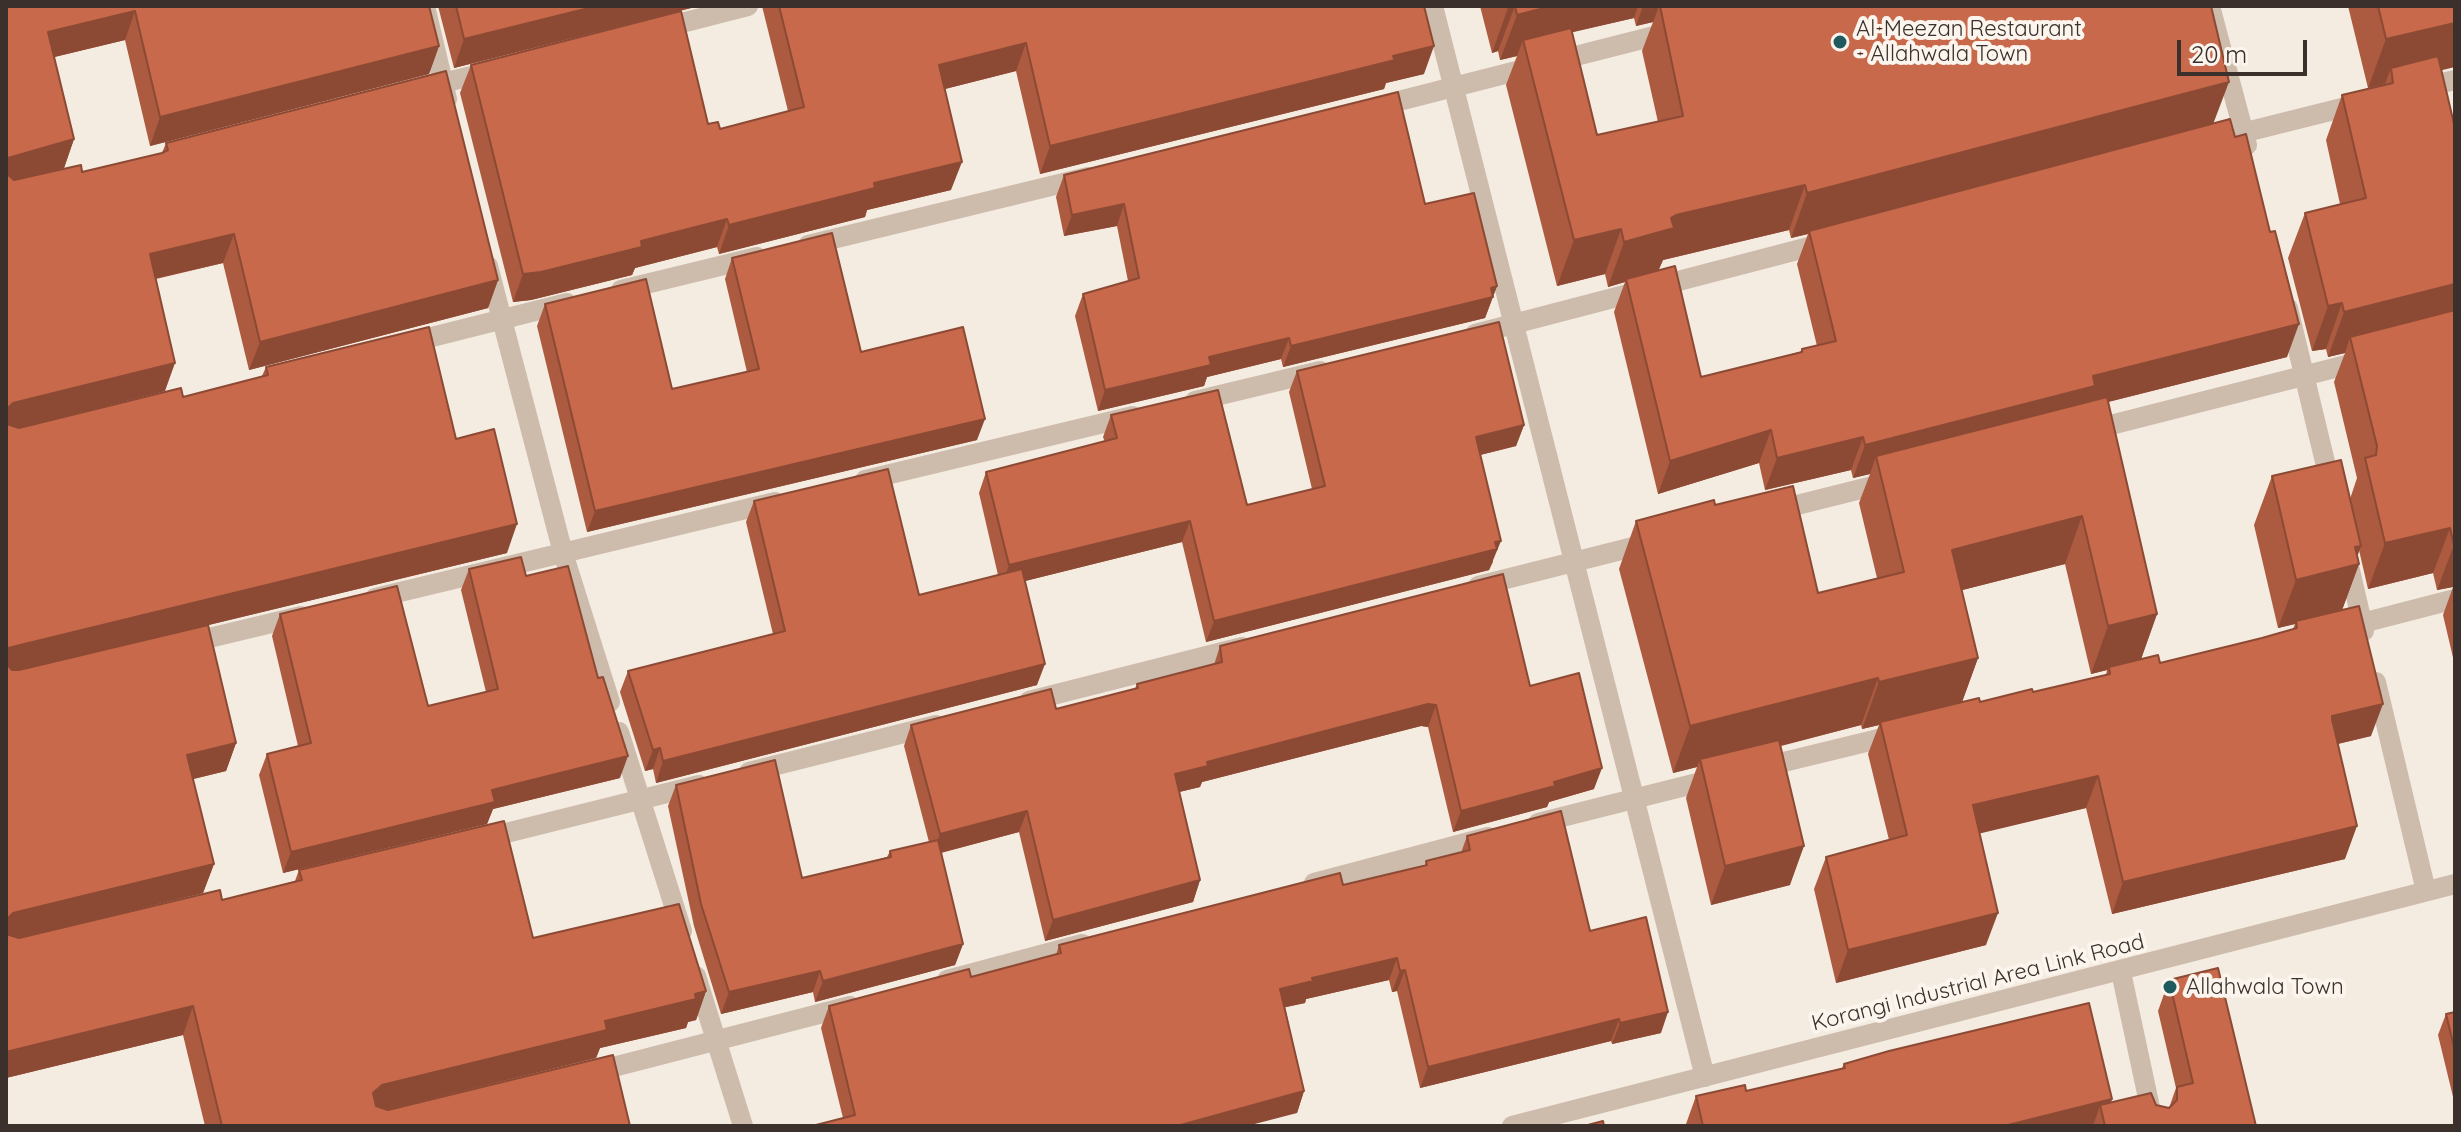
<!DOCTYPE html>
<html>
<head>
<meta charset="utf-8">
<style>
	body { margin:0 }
	#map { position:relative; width:2461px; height:1132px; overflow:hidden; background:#f4ebe1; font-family:Quicksand,sans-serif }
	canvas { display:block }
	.frame { position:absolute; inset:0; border:8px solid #3b302b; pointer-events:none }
	.scale { position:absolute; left:2177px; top:40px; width:130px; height:36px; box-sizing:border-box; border:4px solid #3b302b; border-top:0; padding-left:10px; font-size:24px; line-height:28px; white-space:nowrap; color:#3b302b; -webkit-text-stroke:6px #fbf5ee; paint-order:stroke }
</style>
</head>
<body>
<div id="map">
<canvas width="2461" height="1132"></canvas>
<div class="frame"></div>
<div class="scale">20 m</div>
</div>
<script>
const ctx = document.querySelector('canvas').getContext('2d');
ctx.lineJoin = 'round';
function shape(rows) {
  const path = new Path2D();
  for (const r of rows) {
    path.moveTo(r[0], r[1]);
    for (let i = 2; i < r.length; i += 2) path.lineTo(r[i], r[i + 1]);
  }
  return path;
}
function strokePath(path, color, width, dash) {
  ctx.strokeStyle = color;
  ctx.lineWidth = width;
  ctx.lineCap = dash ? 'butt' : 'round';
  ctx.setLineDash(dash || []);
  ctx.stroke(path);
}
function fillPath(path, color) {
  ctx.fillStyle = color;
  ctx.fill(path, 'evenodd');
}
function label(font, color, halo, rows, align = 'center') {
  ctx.font = font + ' Quicksand,sans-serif';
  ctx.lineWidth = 8;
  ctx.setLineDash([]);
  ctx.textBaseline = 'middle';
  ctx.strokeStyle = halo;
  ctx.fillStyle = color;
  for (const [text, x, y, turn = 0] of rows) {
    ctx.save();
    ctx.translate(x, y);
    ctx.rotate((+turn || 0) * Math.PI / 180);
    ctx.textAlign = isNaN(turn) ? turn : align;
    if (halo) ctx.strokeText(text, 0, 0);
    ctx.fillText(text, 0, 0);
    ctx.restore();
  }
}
strokePath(shape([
	[425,6,447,99],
	[1433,6,1705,1077],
	[2210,6,2247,145],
	[658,29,748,6],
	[430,86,492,71],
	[2420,88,2455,80],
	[1375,107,1674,31],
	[2210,141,2362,103],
	[808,245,1088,177],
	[488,266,563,553,610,702],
	[621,290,757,257],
	[2288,308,2332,491],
	[1475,334,1828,242],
	[408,343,567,303],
	[1195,401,1320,371],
	[2087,431,2366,360],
	[865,480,1133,416],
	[1773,511,1889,482],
	[2347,557,2364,631],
	[1478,586,1653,542],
	[375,598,775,502],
	[2339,629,2455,599],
	[184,644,301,616],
	[2376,682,2426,891],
	[1029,701,1242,647],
	[619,732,682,931],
	[1759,768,1899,734],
	[749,772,936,725],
	[1538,823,1717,778],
	[482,839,699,785],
	[1314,883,1488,837],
	[2121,972,2154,1126],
	[696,976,743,1126],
	[947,980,1082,944],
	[590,1073,850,1006],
	[1512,1126,2455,884]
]), '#cdbbac', 20);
fillPath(shape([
	[6,6,429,6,439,46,429,74,150,146,125,40,54,57,74,139,64,168,49,172,82,172,162,153,166,143,498,280,488,308,249,370,223,263,156,279,165,391,18,428,183,397,262,376,266,367,456,439,507,553,208,625,236,743,226,771,193,779,214,864,203,893,18,938,222,900,295,881,299,870,533,938,706,991,696,1020,688,1022,686,1028,600,1048,596,1058,387,1110,630,1126,205,1126,183,1035,6,1078],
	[438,6,699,6,454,68],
	[762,6,1424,6,1424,74,1386,83,1384,89,1040,174,1016,71,945,89,951,190,867,210,865,217,719,254,717,247,635,268,632,275,531,300,513,302,460,93,471,65,708,124,720,129,788,111],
	[1480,6,2211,6,2213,124,2287,357,2108,402,2157,614,2141,659,2160,663,2262,638,2293,629,2295,624,2278,628,2254,525,2272,476,2350,499,2357,478,2334,382,2345,353,2328,357,2326,349,2312,351,2288,258,2305,213,2340,204,2326,140,2342,95,2385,84,2368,88,2348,6,2455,6,2441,70,2455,128,2455,666,2443,615,2453,587,2437,590,2433,573,2368,589,2359,550,2357,556,2359,564,2342,610,2371,736,2338,744,2345,859,2112,914,2086,808,1979,833,1986,945,1836,983,1814,889,1826,857,1889,840,1868,754,1879,725,1862,729,1861,725,1781,746,1790,885,1711,905,1686,798,1697,767,1673,773,1619,569,1636,521,1715,505,1818,593,1877,578,1859,503,1870,474,1853,478,1851,470,1765,490,1759,463,1658,494,1614,312,1625,282,1608,287,1605,274,1557,286,1506,85,1517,56,1500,60,1498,51,1492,53],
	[1634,18,1636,26,1653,22,1642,51,1658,122,1597,135,1572,32],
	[1789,230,1791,238,1808,234,1797,264,1817,346,1802,349,1800,352,1701,377,1658,271,1663,260],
	[2065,564,2091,674,2107,670,2106,675,2033,692,1980,702,1962,702,1978,658,1962,590],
	[1064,175,1425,204,1497,286,1485,318,1283,367,1281,359,1207,377,1204,386,1098,411,1075,316,1083,294,1128,281,1117,226,1064,236,1056,197],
	[732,258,861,352,977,440,587,532,537,326,545,304,672,389,747,372,725,279],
	[1297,371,1524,425,1516,446,1480,455,1493,562,1489,570,1206,642,1182,542,1025,581,1037,685,656,783,653,769,645,771,620,692,628,671,773,634,746,522,754,501,919,595,998,575,979,493,986,472,1105,442,1103,437,1111,415,1247,505,1312,489,1289,392],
	[469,569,526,576,620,778,493,809,487,824,283,873,259,775,267,754,298,746,272,636,280,614,428,706,486,692,461,590],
	[1220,646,1530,686,1594,789,1549,802,1547,807,1453,832,1428,727,1421,726,1202,782,1200,787,1179,792,1200,880,1193,902,1045,941,1019,832,941,853,963,944,955,965,815,1002,813,992,721,1014,694,926,668,806,676,785,802,878,887,857,890,851,929,842,904,746,911,725,1056,709,1135,689,1137,684,1214,665],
	[1467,836,1590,931,1661,1033,1612,1044,1611,1041,1420,1088,1397,991,1392,992,1389,980,1306,999,1305,1003,1285,1007,1304,1091,1297,1113,843,1118,821,1028,829,1006,971,977,1056,955,1059,945,1343,885,1425,865,1426,861,1461,853],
	[2169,980,2256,1126,1686,1126,1686,1124,1696,1096,1746,1091,1842,1068,1844,1064,2112,1099,2111,1102,2156,1105,2169,1108,2176,1088,2158,1011],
	[2455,1012,2455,1105,2438,1035,2446,1014]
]), '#ac5a40');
fillPath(shape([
	[597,6,699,6,454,68,464,39],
	[1515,6,1498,51,1492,53,1508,8],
	[1552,6,1638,6,1634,18,1552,37,1523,40,1517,56,1500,60,1517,15],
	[1643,6,1717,6,1659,6,1653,22,1636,26],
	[135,11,125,40,38,61,48,32],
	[2455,23,2455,67,2393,82,2391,68,2385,84,2368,88,2386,39],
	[1026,43,1016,71,929,93,939,65],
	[439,46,429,74,150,146,160,117],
	[1434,46,1424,74,1386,83,1384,89,1040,174,1050,146],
	[2229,82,2212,127,1809,231,1808,234,1791,238,1807,193],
	[74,139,64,168,6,184,6,163,8,158],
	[962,162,951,190,867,210,865,217,719,254,729,225,874,183],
	[1805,185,1789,230,1663,260,1657,274,1626,279,1625,282,1608,287,1624,242,1676,215],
	[1124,204,1117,226,1064,236,1072,215],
	[727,219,717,247,635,268,632,275,531,300,513,302,523,274,641,241],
	[1621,229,1605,274,1557,286,1574,240],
	[234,234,223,263,140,282,150,254],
	[498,280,488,308,249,370,260,342],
	[2455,284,2455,319,2350,337,2345,353,2328,357,2344,312],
	[1497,286,1485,318,1283,367,1291,346],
	[2342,303,2326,349,2312,351,2328,306],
	[2299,324,2287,357,2088,407,1876,456,1870,474,1853,478,1865,445,2093,376],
	[1289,338,1281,359,1207,377,1204,386,1098,411,1105,390,1209,357],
	[175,363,165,391,6,431,6,410,13,403],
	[985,419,977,440,587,532,595,511],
	[1524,425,1516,446,1468,458,1476,437],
	[1771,430,1759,463,1658,494,1670,461],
	[1863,437,1851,470,1765,490,1777,458],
	[2082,516,2065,564,1935,597,1952,550],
	[1190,521,1182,542,1001,587,1009,565],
	[517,524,507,553,6,674,6,653,8,648],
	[2450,528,2433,573,2368,589,2385,543],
	[1501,541,1489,570,1206,642,1214,621],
	[2455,544,2455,583,2453,587,2437,590,2454,545],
	[2361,546,2354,566,2359,564,2341,613,2296,621,2295,624,2278,628,2296,580,2355,547],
	[2157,614,2140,662,2109,667,2107,670,2091,674,2108,626],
	[1978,658,1961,705,1880,722,1879,725,1862,729,1879,682],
	[1045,664,1037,685,656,783,663,761],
	[1878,678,1861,725,1702,766,1700,759,1697,767,1673,773,1690,726],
	[1428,704,1436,705,1428,727,1421,726,1202,782,1200,787,1167,795,1175,774,1207,762],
	[2383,704,2371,736,2320,748,2332,716],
	[236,743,226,771,177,783,187,755],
	[660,748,653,769,645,771,653,750],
	[628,756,620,778,493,809,487,824,283,873,291,852,492,790],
	[1602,768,1594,789,1549,802,1547,807,1453,832,1461,811],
	[2098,776,2086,808,1961,838,1973,805],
	[1027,811,1019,832,932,855,940,834],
	[2357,826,2345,859,2112,914,2123,882],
	[1804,846,1790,885,1711,905,1725,866],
	[214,864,203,893,6,941,6,920,13,913],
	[1200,880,1193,902,1045,941,1053,920],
	[1998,913,1986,945,1836,983,1848,950],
	[963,944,955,965,815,1002,823,981],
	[1397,958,1389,980,1306,999,1305,1003,1273,1010,1280,989,1312,978],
	[1405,970,1397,991,1392,992,1400,971],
	[820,971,813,992,721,1014,729,992],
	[706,991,696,1020,688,1022,686,1028,600,1048,596,1058,372,1113,373,1093,382,1085],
	[193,1006,183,1035,6,1078,6,1052],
	[1668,1012,1661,1033,1612,1044,1620,1023],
	[1619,1019,1611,1041,1420,1088,1428,1067],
	[1304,1091,1297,1113,1247,1126,1177,1126],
	[2112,1099,2104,1122,2100,1105,2093,1126,2004,1126]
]), '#8c4a34');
const building = shape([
	[6,6,429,6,439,46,160,117,135,11,48,32,74,139,8,158,6,165,6,6],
	[456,6,597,6,464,39,456,6],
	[779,6,1424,6,1434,46,1393,56,1395,60,1050,146,1026,43,939,65,962,162,874,183,875,188,729,225,727,219,641,241,642,247,541,272,523,274,471,65,681,11,708,124,718,122,720,129,804,107,779,6],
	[1508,6,1552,6,1517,15,1515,6,1508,8,1508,6],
	[1660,6,2211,6,2229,82,1807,193,1805,185,1676,215,1671,218,1674,228,1624,242,1621,229,1574,240,1523,40,1571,28,1597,135,1683,116,1660,6],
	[2378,6,2455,6,2455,23,2386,39,2378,6],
	[2438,56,2455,128,2455,284,2344,312,2342,303,2328,306,2305,213,2366,198,2342,95,2393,83,2391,68,2438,56],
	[446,71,498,280,260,342,234,234,150,254,175,363,13,403,6,410,6,173,14,180,81,165,82,172,162,153,168,150,166,143,446,71],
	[1398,92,1425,204,1474,193,1497,286,1491,288,1493,297,1291,346,1289,338,1209,357,1211,365,1105,390,1083,294,1139,278,1124,204,1072,215,1064,175,1398,92],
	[2230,119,2235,137,2246,134,2270,232,2275,231,2299,324,2093,376,2095,386,1865,445,1863,437,1777,458,1771,430,1670,461,1626,279,1675,266,1701,377,1802,352,1802,349,1836,341,1809,231,2230,119],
	[832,233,861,352,963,327,985,419,595,511,545,304,646,279,672,389,759,369,732,258,832,233],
	[2455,310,2455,544,2454,545,2450,528,2385,543,2365,458,2376,455,2377,446,2350,337,2455,310],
	[1499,322,1524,425,1476,437,1501,541,1495,542,1497,549,1214,621,1190,521,1009,565,986,472,1117,438,1111,415,1218,390,1247,505,1325,486,1297,371,1499,322],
	[429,327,456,439,494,429,517,524,8,648,6,655,6,421,7,424,19,428,181,388,183,397,268,375,266,367,429,327],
	[2107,397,2157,614,2108,626,2082,516,1952,550,1978,658,1879,682,1878,678,1690,726,1636,521,1714,500,1715,505,1793,486,1818,593,1904,572,1876,456,2107,397],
	[2341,460,2361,546,2355,547,2359,564,2296,580,2272,476,2341,460],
	[888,469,919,595,1022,569,1045,664,663,761,660,748,653,750,628,671,785,631,754,501,888,469],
	[521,557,526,576,568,566,598,678,603,677,628,756,492,790,495,802,291,852,267,754,311,743,280,614,397,586,428,706,498,689,469,569,521,557],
	[1503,574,1530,686,1579,673,1602,768,1554,782,1555,786,1461,811,1436,705,1428,704,1207,762,1208,766,1175,774,1200,880,1053,920,1027,811,940,834,911,725,1051,689,1056,709,1138,688,1137,684,1222,662,1220,646,1503,574],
	[2359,606,2383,704,2332,716,2332,719,2357,826,2123,882,2098,776,1973,805,1998,913,1848,950,1826,857,1907,835,1880,722,1979,698,1980,702,2032,689,2033,692,2110,674,2109,667,2158,655,2160,663,2262,638,2297,628,2296,621,2359,606],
	[208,625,236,743,187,755,214,864,13,913,6,920,6,663,12,670,19,670,208,625],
	[1779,740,1804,846,1725,866,1700,759,1779,740],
	[775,760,802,878,891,857,890,851,938,840,963,944,823,981,820,971,729,992,701,904,676,785,775,760],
	[1561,811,1590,931,1646,917,1668,1012,1620,1023,1619,1019,1428,1067,1405,970,1400,971,1397,958,1312,978,1313,981,1280,989,1304,1091,1177,1126,812,1126,855,1115,829,1006,969,969,971,977,1061,953,1059,945,1340,873,1343,885,1427,865,1426,861,1470,850,1467,836,1561,811],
	[504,821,533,938,679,904,706,991,695,994,696,999,605,1021,607,1030,382,1085,373,1093,376,1106,388,1110,613,1055,630,1126,222,1126,193,1006,6,1052,6,931,6,934,19,938,220,890,222,900,302,880,299,870,504,821],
	[2218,968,2256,1126,2105,1126,2100,1105,2151,1093,2156,1105,2169,1108,2177,1100,2177,1087,2193,1083,2169,980,2218,968],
	[2089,1003,2112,1099,2004,1126,1703,1126,1696,1096,1745,1085,1746,1091,1845,1068,1844,1064,1889,1051,2089,1003],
	[2455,1012,2455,1051,2446,1014,2455,1012],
	[1603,1121,1604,1126,1584,1126,1603,1121]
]);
fillPath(building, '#c8694b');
strokePath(building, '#8c4a34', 2);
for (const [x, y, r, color] of [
	[1840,42,8,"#1f5a5e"],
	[2170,987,8,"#1f5a5e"]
]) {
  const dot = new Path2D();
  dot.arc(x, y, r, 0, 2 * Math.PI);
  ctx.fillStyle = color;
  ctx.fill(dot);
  strokePath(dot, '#fbf5ee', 3);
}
label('22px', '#3b302b', '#fbf5ee', [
	["Al-Meezan Restaurant",1856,29],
	["- Allahwala Town",1856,54],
	["Allahwala Town",2186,987]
], 'left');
label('22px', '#3b302b', '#fbf5ee', [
	["Korangi Industrial Area Link Road",1978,983,-14]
]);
</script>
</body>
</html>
